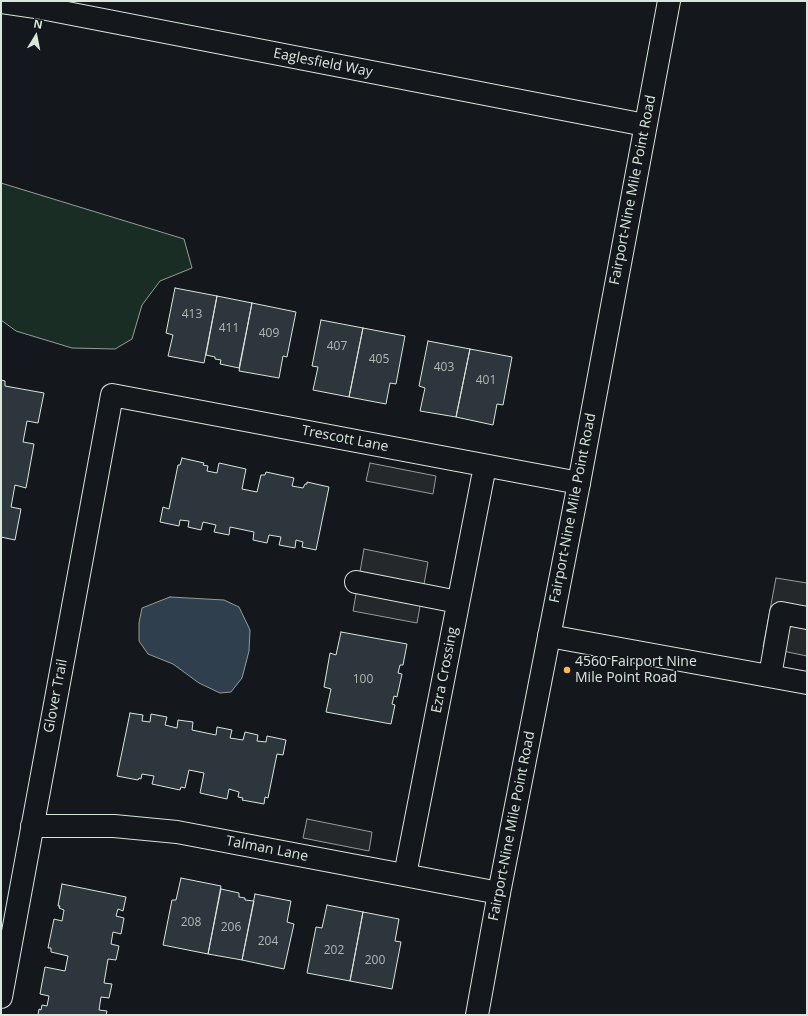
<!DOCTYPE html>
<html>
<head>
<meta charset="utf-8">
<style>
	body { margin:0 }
	#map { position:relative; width:808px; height:1016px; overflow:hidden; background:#14181c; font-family:"Open Sans",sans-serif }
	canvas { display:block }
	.frame { position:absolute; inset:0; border:2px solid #d8e6dc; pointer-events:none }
	.north { position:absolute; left:16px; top:16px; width:40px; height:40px; -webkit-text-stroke:3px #14181c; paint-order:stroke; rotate:10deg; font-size:11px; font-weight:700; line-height:16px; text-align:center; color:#d8e6dc }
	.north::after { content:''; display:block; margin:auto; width:14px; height:18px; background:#d8e6dc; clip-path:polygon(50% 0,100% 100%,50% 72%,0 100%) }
</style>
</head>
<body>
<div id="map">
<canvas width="808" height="1016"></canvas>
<div class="frame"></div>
<div class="north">N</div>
</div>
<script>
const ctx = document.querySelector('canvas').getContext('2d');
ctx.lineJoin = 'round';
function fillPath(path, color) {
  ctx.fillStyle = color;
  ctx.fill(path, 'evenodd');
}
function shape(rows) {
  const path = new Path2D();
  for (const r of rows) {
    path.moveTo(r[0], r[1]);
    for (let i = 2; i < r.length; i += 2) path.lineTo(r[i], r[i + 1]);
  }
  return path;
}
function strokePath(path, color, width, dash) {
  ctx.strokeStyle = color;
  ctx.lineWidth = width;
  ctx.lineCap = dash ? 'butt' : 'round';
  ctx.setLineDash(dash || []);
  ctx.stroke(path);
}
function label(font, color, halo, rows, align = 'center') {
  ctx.font = font + ' "Open Sans",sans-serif';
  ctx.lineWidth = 3;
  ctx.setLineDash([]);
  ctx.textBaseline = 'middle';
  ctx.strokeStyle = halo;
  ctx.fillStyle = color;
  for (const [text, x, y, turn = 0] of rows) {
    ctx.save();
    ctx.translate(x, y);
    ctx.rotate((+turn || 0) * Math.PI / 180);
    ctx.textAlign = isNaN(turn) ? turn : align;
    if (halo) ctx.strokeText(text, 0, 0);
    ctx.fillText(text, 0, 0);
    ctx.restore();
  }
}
const green = shape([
	[1,183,184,239,192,268,160,281,142,305,132,339,115,349,72,348,16,331,1,320,1,183]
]);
fillPath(green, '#1a2d24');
strokePath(green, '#939e99', 1);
const parking = shape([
	[370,463,436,476,433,494,366,481,370,463],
	[364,549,428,562,417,623,353,611,364,549],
	[776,578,807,583,807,656,763,647,776,578],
	[307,819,372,832,369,851,303,838,307,819]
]);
fillPath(parking, '#24282b');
strokePath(parking, '#939e99', 1);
const water = shape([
	[170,597,224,600,239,607,250,630,249,651,242,678,231,692,220,693,199,683,173,664,148,654,139,641,139,623,142,608,170,597]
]);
fillPath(water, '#2f3f4d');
strokePath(water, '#939e99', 1);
const building = shape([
	[175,288,217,296,204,363,168,356,173,335,166,333,175,288],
	[217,296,252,303,239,368,220,364,221,360,215,359,215,357,206,355,217,296],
	[252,303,296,312,287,357,283,356,279,378,239,371,252,303],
	[321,320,363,328,349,397,313,390,318,367,312,366,321,320],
	[363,328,405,336,396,384,390,383,386,404,349,397,363,328],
	[428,341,470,349,456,417,420,411,425,388,419,386,428,341],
	[470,349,512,357,503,405,497,404,493,425,456,417,470,349],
	[1,380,5,381,5,386,44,393,38,423,27,421,23,442,34,444,26,488,15,485,11,507,21,509,15,540,1,537,1,380],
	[182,458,204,463,203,465,208,466,207,471,217,473,219,463,246,469,242,489,257,492,261,475,265,475,266,472,294,478,292,486,303,488,305,484,307,484,307,482,329,487,316,550,302,547,303,542,296,540,295,548,279,545,281,537,269,535,267,543,253,540,254,532,230,527,229,535,214,532,216,525,203,522,201,530,188,527,189,521,180,520,179,526,160,522,163,507,169,509,178,465,180,465,182,458],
	[341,632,407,644,403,665,400,665,398,673,402,674,397,697,394,696,392,704,395,705,391,724,326,712,331,689,324,687,330,653,336,655,341,632],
	[130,713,143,715,142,721,150,722,151,714,167,717,165,725,177,728,178,720,193,722,192,730,216,735,217,727,232,730,230,738,243,740,245,732,258,735,257,741,266,742,267,736,286,740,283,755,277,754,268,798,265,797,264,804,242,800,243,798,238,797,239,792,229,789,227,799,200,793,204,773,189,770,185,788,181,787,180,790,152,784,154,776,142,774,141,779,139,778,138,780,117,776,130,713],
	[181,878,221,886,208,954,163,945,172,900,176,900,181,878],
	[62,884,126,897,123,911,118,909,116,916,124,918,121,934,113,932,111,944,119,946,116,960,108,959,104,983,112,984,109,998,101,997,99,1010,107,1011,106,1015,38,1015,39,1009,41,1010,42,1005,47,1006,49,996,40,994,45,967,65,971,68,956,51,952,51,948,48,948,54,919,62,921,64,910,59,908,60,906,58,906,62,884],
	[221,889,239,893,239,897,245,898,245,900,254,901,242,960,208,954,221,889],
	[255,894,291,901,287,922,294,924,284,969,242,960,255,894],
	[327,905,363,912,350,981,307,973,316,927,322,928,327,905],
	[363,912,399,919,395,941,401,942,392,989,350,981,363,912]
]);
fillPath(building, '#2c363c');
strokePath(building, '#d8e6dc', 1);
const minor = shape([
	[1,2,36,7,645,125],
	[356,582,458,602],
	[549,636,807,683],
	[770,676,781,613,807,618],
	[32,826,114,826,177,832,499,893],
	[405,875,485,466],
	[1,997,112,395,579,483]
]);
const major = shape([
	[477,1015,499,893,579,483,669,1]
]);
strokePath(minor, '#d8e6dc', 24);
strokePath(major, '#d8e6dc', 24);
strokePath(minor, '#14181c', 22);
strokePath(major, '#14181c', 22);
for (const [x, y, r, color] of [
	[567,670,4,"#ffb74d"]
]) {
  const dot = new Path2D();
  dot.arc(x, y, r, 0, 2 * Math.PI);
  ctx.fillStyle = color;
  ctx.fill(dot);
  strokePath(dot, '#14181c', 1.5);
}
label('12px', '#adbab4', null, [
	["413",192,315],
	["411",229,329],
	["409",269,334],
	["407",337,347],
	["405",379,360],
	["403",444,368],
	["401",486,381],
	["100",363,680],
	["208",191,923],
	["206",231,928],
	["204",268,942],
	["202",334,951],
	["200",375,961]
]);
label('14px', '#d8e6dc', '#14181c', [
	["Eaglesfield Way",323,63,11],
	["Fairport-Nine Mile Point Road",633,190,-79],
	["Trescott Lane",345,439,11],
	["Fairport-Nine Mile Point Road",573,508,-79],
	["Ezra Crossing",445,670,-79],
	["Glover Trail",56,696,-79],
	["Fairport-Nine Mile Point Road",512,826,-79],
	["Talman Lane",267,849,11]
]);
label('14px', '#d8e6dc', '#14181c', [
	["4560 Fairport Nine",575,662],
	["Mile Point Road",575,678]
], 'left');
</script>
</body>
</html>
